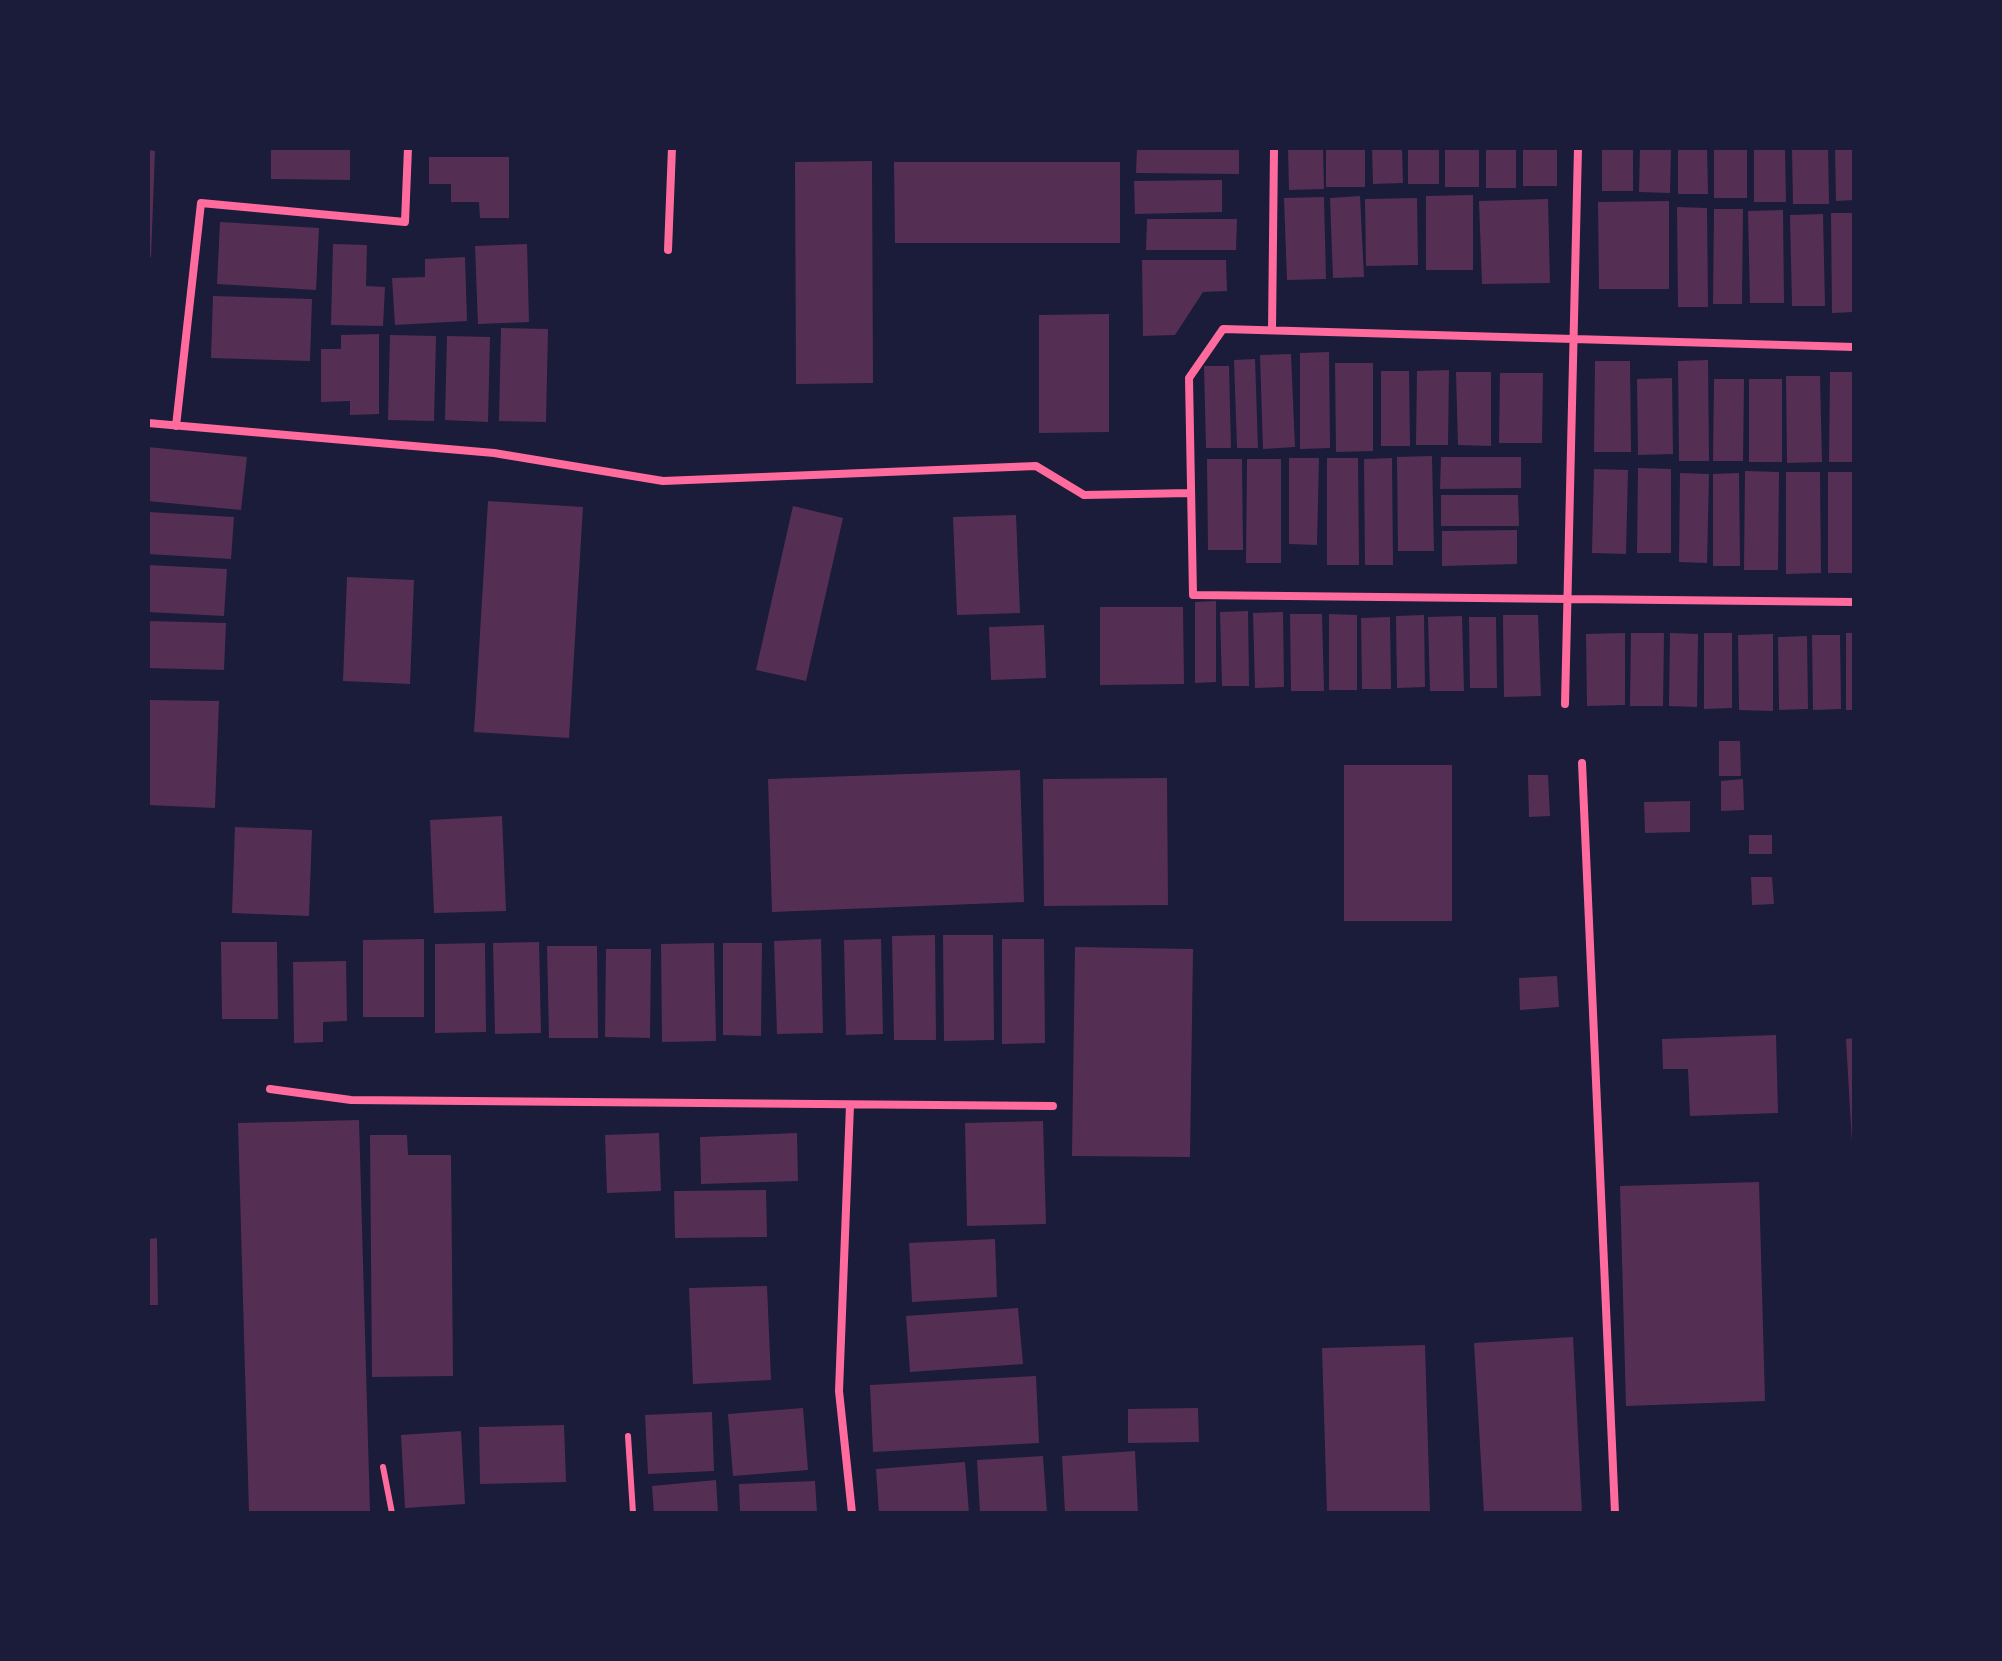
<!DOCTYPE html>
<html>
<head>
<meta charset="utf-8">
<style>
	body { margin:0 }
	#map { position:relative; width:2002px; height:1661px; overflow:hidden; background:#1b1b3a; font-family:"Libre Baskerville",serif }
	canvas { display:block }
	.frame { position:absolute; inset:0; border:150px solid #1b1b3a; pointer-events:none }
</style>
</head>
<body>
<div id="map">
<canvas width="2002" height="1661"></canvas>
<div class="frame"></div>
</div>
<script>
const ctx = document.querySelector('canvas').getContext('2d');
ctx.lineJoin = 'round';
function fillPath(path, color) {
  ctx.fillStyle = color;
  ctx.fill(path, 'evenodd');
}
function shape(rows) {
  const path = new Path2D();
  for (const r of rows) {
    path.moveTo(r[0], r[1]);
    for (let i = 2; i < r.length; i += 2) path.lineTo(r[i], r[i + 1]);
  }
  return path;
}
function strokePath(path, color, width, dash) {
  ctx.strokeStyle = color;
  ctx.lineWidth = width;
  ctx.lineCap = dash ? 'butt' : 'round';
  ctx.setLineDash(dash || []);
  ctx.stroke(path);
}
fillPath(shape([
	[271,148,350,148,350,180,271,179],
	[1137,148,1239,148,1239,174,1136,173],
	[1288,148,1323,148,1324,189,1289,190],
	[1326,148,1365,148,1365,187,1326,187],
	[1372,148,1402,148,1403,183,1373,184],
	[1408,148,1439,148,1439,184,1408,184],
	[1445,148,1479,148,1479,187,1445,187],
	[1486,148,1516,148,1516,188,1486,188],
	[1523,148,1557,148,1557,186,1523,186],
	[1602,148,1633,148,1633,191,1602,191],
	[1640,148,1671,148,1670,193,1639,192],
	[1678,148,1707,148,1708,194,1678,194],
	[1714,148,1747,148,1747,198,1714,198],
	[1754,148,1785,148,1786,202,1754,202],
	[1792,148,1828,148,1829,204,1793,204],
	[1835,148,1854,148,1854,200,1836,201],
	[148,150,155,151,151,257,148,257],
	[429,157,509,157,509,218,480,218,479,202,451,202,451,184,429,184],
	[872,161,873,383,796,384,795,162],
	[894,162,1120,162,1120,243,895,243],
	[1222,180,1222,212,1135,214,1134,181],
	[1473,195,1473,270,1426,270,1426,196],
	[1360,196,1364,277,1333,278,1330,198],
	[1324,197,1326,279,1287,280,1284,198],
	[1417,198,1418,265,1366,266,1365,199],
	[1548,199,1550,283,1482,284,1479,201],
	[1669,201,1669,289,1599,289,1598,202],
	[1677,207,1707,208,1708,307,1678,307],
	[1714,209,1743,209,1742,304,1713,304],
	[1783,210,1784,303,1750,303,1748,211],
	[1831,213,1854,213,1854,312,1832,313],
	[1823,214,1825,306,1792,306,1790,215],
	[1147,219,1237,219,1236,250,1146,250],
	[220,222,319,228,316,290,217,284],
	[333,244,367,245,366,286,385,287,383,326,331,325],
	[527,244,529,322,478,324,475,246],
	[465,257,467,321,395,325,392,278,425,277,425,259],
	[1142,260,1226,260,1227,291,1203,292,1175,335,1143,336],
	[213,296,312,299,310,361,211,358],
	[1109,314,1109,432,1039,433,1039,315],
	[501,328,548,329,546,422,499,421],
	[379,334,379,414,350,415,350,401,321,402,321,349,341,349,341,335],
	[390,335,436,336,434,421,388,420],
	[447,336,490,337,488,422,445,420],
	[1329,352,1330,448,1300,449,1300,353],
	[1291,354,1295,447,1263,449,1260,355],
	[1255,359,1258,448,1237,448,1234,360],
	[1708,360,1709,461,1679,461,1678,361],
	[1595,361,1630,361,1631,452,1594,452],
	[1335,363,1373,363,1373,451,1336,452],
	[1204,366,1229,366,1231,448,1206,448],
	[1449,370,1448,445,1416,445,1417,371],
	[1381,371,1409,371,1410,446,1381,446],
	[1456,372,1491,372,1491,446,1458,445],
	[1830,372,1854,372,1854,462,1829,462],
	[1500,373,1543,373,1542,443,1499,443],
	[1786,376,1820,376,1822,462,1787,463],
	[1672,378,1673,454,1638,455,1637,379],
	[1714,379,1744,379,1743,461,1713,461],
	[1749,379,1782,379,1782,462,1749,462],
	[148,447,247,457,241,510,148,501],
	[1432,456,1434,551,1398,551,1397,457],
	[1441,457,1521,457,1521,488,1440,489],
	[1289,458,1319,458,1317,545,1289,544],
	[1327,458,1358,458,1359,565,1327,565],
	[1392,458,1393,565,1365,565,1364,459],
	[1207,459,1242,459,1243,550,1208,550],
	[1247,459,1281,459,1281,563,1246,563],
	[1638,468,1671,469,1671,553,1637,553],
	[1594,469,1628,470,1626,554,1592,553],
	[1745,471,1779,472,1778,570,1744,570],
	[1786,472,1820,472,1821,573,1786,574],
	[1828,472,1854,472,1854,573,1828,573],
	[1680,473,1709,474,1707,563,1679,562],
	[1739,473,1740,566,1713,566,1713,474],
	[1441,495,1518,495,1519,526,1441,526],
	[488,501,583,507,569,738,474,732],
	[793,506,843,518,806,681,756,670],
	[148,512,234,517,231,559,148,554],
	[1016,515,1020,613,957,615,953,517],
	[1517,530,1517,564,1442,566,1442,531],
	[148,565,227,569,224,616,148,612],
	[347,577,414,580,410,684,343,681],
	[1216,601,1216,682,1195,683,1195,602],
	[1100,607,1183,607,1184,684,1100,685],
	[1248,611,1249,686,1222,686,1220,612],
	[1283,612,1284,687,1255,688,1253,613],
	[1290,614,1322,614,1324,691,1291,691],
	[1329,614,1357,615,1357,690,1329,690],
	[1424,615,1425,687,1397,688,1396,616],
	[1503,615,1538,615,1541,696,1504,697],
	[1462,616,1464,691,1430,691,1428,617],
	[1390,617,1391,689,1362,689,1361,618],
	[1469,617,1496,617,1497,688,1470,688],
	[148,621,226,623,224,670,148,668],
	[1044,625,1046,678,991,680,989,627],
	[1625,633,1625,705,1587,706,1586,634],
	[1631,633,1664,633,1663,706,1630,706],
	[1670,633,1698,634,1697,707,1669,706],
	[1704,633,1732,633,1732,708,1704,709],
	[1846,633,1854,633,1854,710,1846,710],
	[1773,634,1773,711,1739,710,1738,635],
	[1812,635,1840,635,1841,709,1813,710],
	[1807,636,1808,709,1779,710,1778,637],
	[148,700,219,701,215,808,148,805],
	[1719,741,1740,741,1741,776,1719,776],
	[1344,765,1452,765,1452,921,1344,921],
	[1020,770,1024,902,772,912,768,779],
	[1528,775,1548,775,1550,816,1529,817],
	[1167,778,1168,905,1044,906,1043,779],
	[1743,779,1744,810,1721,811,1721,781],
	[1690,801,1690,832,1645,833,1644,802],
	[502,816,506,911,434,913,430,820],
	[235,827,312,830,309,916,232,913],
	[1749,835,1772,835,1772,854,1749,854],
	[1751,877,1772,877,1774,904,1752,905],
	[935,935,936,1040,894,1040,892,936],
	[943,935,993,935,994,1040,944,1041],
	[424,939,424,1017,363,1017,363,940],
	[821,939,823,1033,777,1034,774,941],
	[881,939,883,1034,846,1035,844,940],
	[1002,939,1044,939,1045,1043,1002,1044],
	[221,942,277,942,278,1019,222,1019],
	[539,942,541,1033,495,1034,493,943],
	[485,943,486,1032,435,1033,435,944],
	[714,943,716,1041,662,1042,661,944],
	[723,943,762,943,761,1036,723,1035],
	[547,946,597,946,598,1038,549,1038],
	[1075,947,1193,949,1190,1157,1072,1156],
	[606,949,651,949,650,1038,605,1037],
	[346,961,347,1021,323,1022,323,1042,294,1043,293,962],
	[1557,976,1559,1007,1520,1010,1519,978],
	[1776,1035,1778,1113,1690,1116,1688,1069,1663,1069,1662,1039],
	[1854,1038,1854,1143,1852,1143,1846,1039],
	[359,1120,370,1513,249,1513,238,1123],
	[1043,1121,1046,1224,967,1226,965,1123],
	[659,1133,661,1191,607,1193,605,1135],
	[797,1133,798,1181,701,1184,700,1137],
	[370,1135,407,1135,408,1155,451,1155,453,1376,372,1377],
	[1759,1182,1765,1401,1626,1406,1620,1186],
	[766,1190,767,1237,675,1238,674,1191],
	[157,1238,158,1305,148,1305,148,1239],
	[995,1239,997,1297,912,1302,909,1243],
	[767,1286,771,1380,693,1384,689,1288],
	[1018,1308,1023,1364,910,1372,906,1316],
	[1573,1337,1582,1513,1484,1513,1474,1343],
	[1425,1345,1430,1513,1327,1513,1322,1348],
	[1036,1376,1039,1443,873,1452,870,1385],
	[803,1408,808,1470,733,1476,728,1414],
	[1198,1408,1199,1442,1128,1443,1128,1409],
	[712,1412,714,1471,648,1474,645,1415],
	[564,1425,566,1482,480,1484,479,1427],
	[461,1431,465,1504,405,1508,401,1435],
	[1135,1451,1138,1513,1065,1513,1062,1456],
	[1043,1456,1047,1513,980,1513,977,1460],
	[965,1462,969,1513,879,1513,876,1469],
	[716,1480,718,1513,654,1513,652,1486],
	[815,1481,817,1513,740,1513,739,1484]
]), '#542f53');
strokePath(shape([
	[628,1436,633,1513],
	[383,1467,392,1513]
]), '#ff6b9d', 6);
strokePath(shape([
	[668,250,672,148],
	[1272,330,1274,148],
	[1854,347,1223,329,1189,378,1193,595,1854,602],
	[148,423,494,453,663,481,1036,466,1084,495,1190,493],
	[176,426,201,203,405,222,408,148],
	[1565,704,1578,148],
	[1582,763,1615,1513],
	[270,1089,351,1100,1053,1106],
	[850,1105,839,1391,852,1513]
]), '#ff6b9d', 8);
</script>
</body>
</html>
